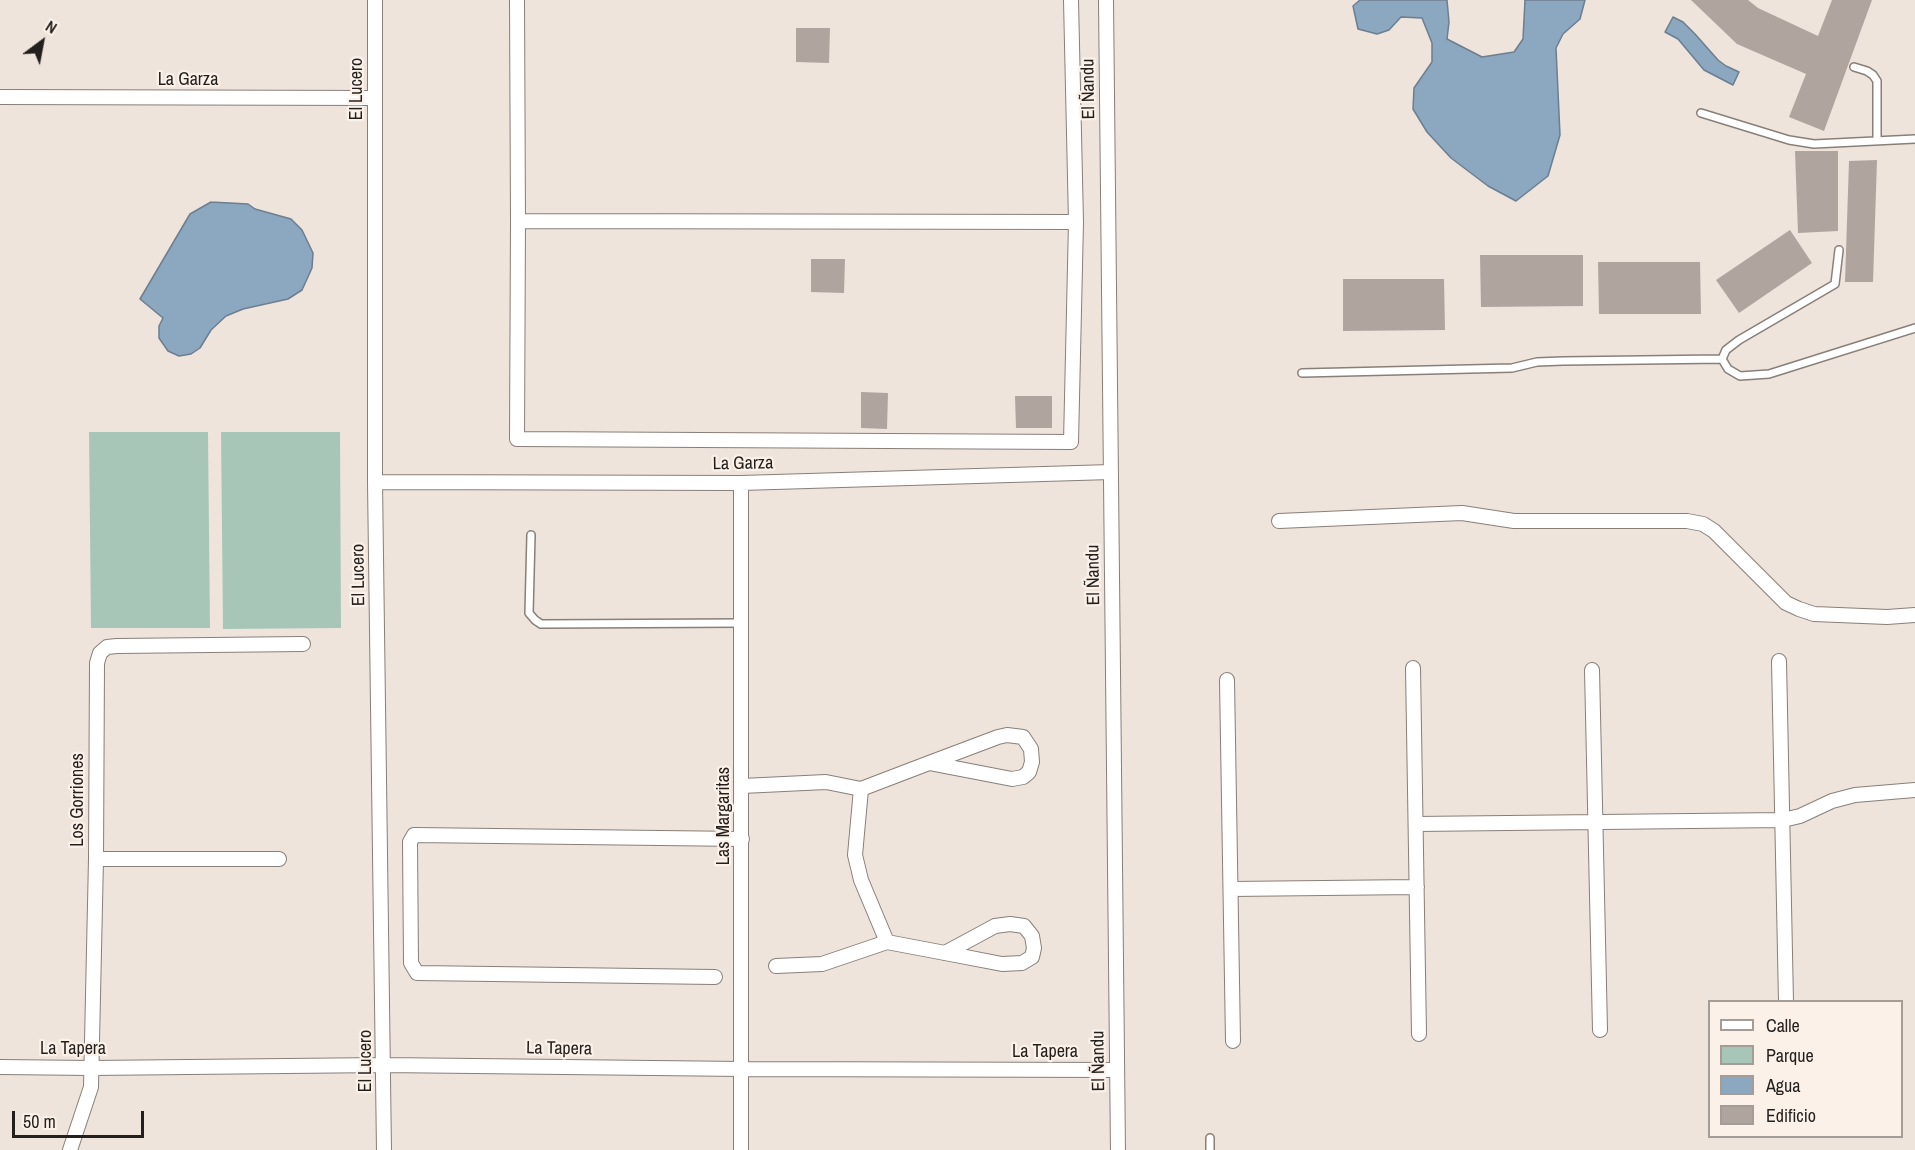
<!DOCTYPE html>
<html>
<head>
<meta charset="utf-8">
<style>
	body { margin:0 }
	#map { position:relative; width:1915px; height:1150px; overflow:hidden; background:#eee4dc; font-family:"Archivo Narrow",sans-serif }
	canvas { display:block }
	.legend { position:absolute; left:1708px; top:1000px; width:195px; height:138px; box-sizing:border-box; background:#fbf1e9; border:2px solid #a49d97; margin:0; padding:8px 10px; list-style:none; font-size:18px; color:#221f1c }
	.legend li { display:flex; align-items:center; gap:12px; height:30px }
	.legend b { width:30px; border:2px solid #a49d97 }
	.north { position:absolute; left:12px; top:12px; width:60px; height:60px; -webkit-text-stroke:4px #fbf1e9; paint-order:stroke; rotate:32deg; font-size:16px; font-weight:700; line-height:24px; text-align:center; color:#221f1c }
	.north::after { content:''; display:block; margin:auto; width:21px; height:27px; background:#221f1c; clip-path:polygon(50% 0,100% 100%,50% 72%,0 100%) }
	.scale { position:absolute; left:12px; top:1111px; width:132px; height:27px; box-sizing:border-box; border:3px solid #221f1c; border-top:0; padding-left:8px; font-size:18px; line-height:21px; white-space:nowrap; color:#221f1c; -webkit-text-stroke:4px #fbf1e9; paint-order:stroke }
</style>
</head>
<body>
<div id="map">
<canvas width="1915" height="1150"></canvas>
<ul class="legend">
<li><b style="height:8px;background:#fff"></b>Calle</li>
<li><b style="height:16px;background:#a8c6b7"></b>Parque</li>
<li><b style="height:16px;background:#8ca7c0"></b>Agua</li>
<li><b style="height:16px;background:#b0a49f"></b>Edificio</li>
</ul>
<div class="north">N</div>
<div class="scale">50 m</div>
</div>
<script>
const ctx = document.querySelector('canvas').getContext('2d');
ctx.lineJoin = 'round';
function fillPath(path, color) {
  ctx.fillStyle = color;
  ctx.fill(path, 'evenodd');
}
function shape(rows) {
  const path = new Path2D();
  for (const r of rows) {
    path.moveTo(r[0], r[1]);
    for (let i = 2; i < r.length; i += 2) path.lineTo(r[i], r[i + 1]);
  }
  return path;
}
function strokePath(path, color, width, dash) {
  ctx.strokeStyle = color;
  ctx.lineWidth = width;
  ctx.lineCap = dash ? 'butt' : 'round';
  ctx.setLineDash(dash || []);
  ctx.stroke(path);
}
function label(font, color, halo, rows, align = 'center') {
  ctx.font = font + ' "Archivo Narrow",sans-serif';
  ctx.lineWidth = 4.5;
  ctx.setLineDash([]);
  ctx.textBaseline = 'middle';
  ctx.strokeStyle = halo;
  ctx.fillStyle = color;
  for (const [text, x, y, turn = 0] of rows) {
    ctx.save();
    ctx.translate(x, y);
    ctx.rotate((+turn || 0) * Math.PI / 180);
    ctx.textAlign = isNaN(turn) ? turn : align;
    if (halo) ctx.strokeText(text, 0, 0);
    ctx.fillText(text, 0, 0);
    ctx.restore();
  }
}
fillPath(shape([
	[89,432,208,432,210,628,91,628],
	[221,432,340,432,341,628,223,629]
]), '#a8c6b7');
const water = shape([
	[1360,0,1447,0,1449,22,1447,39,1482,57,1514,52,1523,39,1525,0,1585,0,1580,19,1563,34,1556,48,1560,135,1548,176,1516,201,1488,186,1451,158,1427,132,1413,109,1414,88,1432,62,1432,43,1422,18,1401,17,1389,30,1377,34,1358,29,1353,6,1360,0],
	[1673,17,1683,22,1695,34,1718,60,1726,66,1739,72,1733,85,1704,70,1678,39,1665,32,1673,17],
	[211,202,248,204,255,209,291,219,302,230,313,253,312,268,302,290,288,299,243,309,226,316,211,330,200,348,191,354,179,356,168,351,159,338,159,326,163,318,140,299,190,214,211,202]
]);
fillPath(water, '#8ca7c0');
strokePath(water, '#6c7e8f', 1.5);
fillPath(shape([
	[1691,0,1748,0,1758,8,1818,36,1832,0,1872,0,1824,131,1789,117,1806,74,1737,44],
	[796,28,830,28,829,63,796,62],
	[1795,151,1838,151,1838,231,1798,233],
	[1877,160,1873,282,1845,282,1849,161],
	[1790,230,1812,263,1739,313,1716,280],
	[1480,255,1583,255,1583,306,1481,307],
	[811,259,845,259,844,293,811,292],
	[1598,262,1700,262,1701,314,1599,314],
	[1343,279,1444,279,1445,330,1343,331],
	[861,392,888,393,887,429,861,428],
	[1015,396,1052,396,1052,428,1016,428]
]), '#b0a49f');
const lane = shape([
	[1854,67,1867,71,1873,75,1877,81,1877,140],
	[1701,113,1789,140,1814,144,1915,139],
	[1839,250,1835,284,1739,340,1726,350,1722,359,1728,369,1740,376,1769,374,1915,328],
	[1302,373,1512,368,1537,362,1563,361,1722,359],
	[531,535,529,613,535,620,541,624,742,623],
	[1210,1138,1210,1150]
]);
const street = shape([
	[375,0,375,482,384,1150],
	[517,0,518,221,517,439,1071,442,1076,222,1071,0],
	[1106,0,1118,1150],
	[0,97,375,98],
	[518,221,1076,222],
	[375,482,741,483,1111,472],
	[741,483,741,1150],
	[1279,521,1462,513,1514,521,1687,521,1703,524,1714,531,1786,603,1799,609,1814,614,1887,617,1915,615],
	[1779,661,1786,1002],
	[1413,668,1419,1034],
	[1592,670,1600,1030],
	[1227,680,1233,1041],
	[742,786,826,782,861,789,929,763,998,737,1007,735,1023,737,1031,749,1032,762,1029,772,1023,777,1012,779,929,763],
	[1416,824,1783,820,1800,816,1832,801,1855,795,1915,790],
	[96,859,279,859],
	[1231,889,1417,887],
	[887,942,945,953,1002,964,1022,963,1032,957,1034,948,1032,936,1024,926,1010,924,995,926,945,953],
	[776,966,822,964,887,942,861,880,855,855,861,789],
	[715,977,417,973,411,963,410,842,414,835,742,839],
	[0,1067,91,1068,384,1065,743,1069,1117,1070],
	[70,1150,91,1087,96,859,97,663,100,653,107,647,117,646,303,644]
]);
strokePath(lane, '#887f78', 10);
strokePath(street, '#887f78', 16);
strokePath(lane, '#fff', 7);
strokePath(street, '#fff', 14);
label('18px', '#221f1c', '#fbf1e9', [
	["La Garza",188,80],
	["El Lucero",357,89,-90],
	["El Ñandu",1089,89,-91],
	["La Garza",743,464,-1],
	["El Lucero",359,575,-91],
	["El Ñandu",1094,575,-91],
	["Los Gorriones",78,800,-90],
	["Las Margaritas",724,816,-90],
	["La Tapera",73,1049],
	["La Tapera",559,1049,1],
	["La Tapera",1045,1052],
	["El Lucero",366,1061,-90],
	["El Ñandu",1099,1061,-91]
]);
</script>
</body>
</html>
